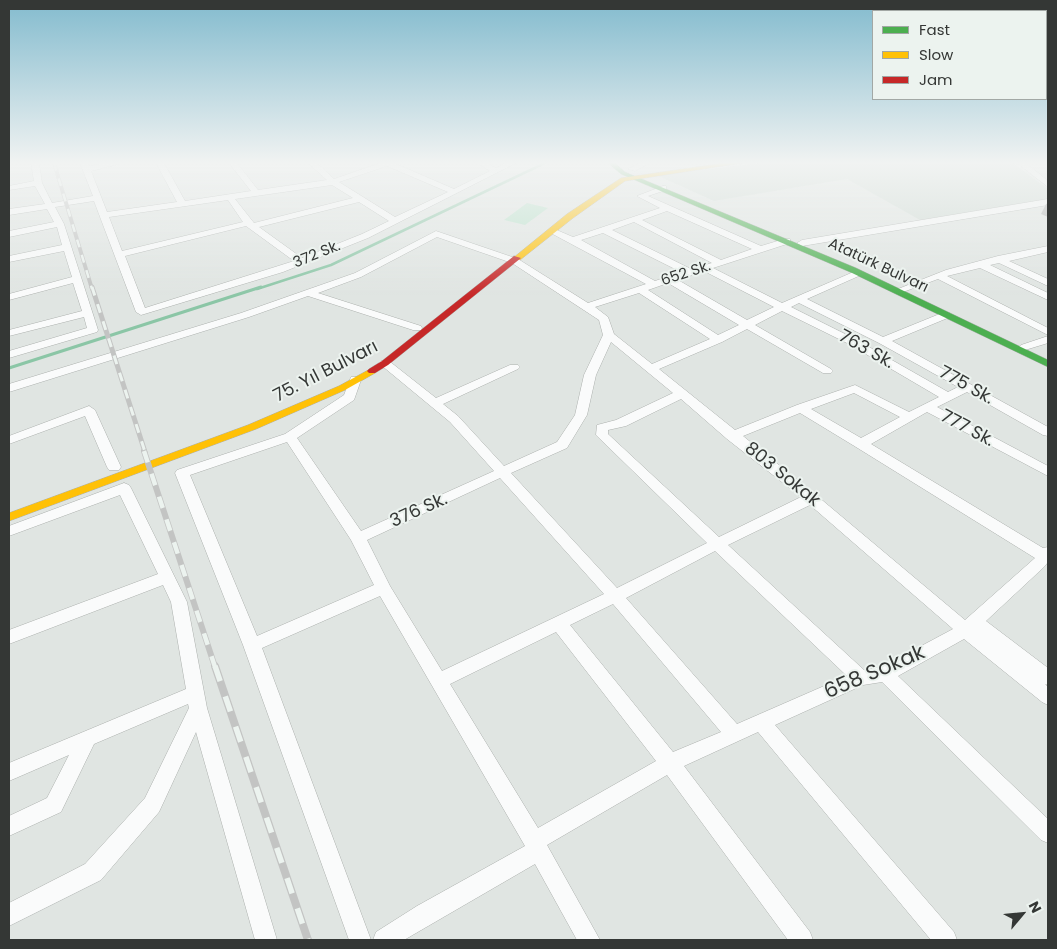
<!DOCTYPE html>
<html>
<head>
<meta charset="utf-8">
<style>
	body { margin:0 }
	#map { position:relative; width:1057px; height:949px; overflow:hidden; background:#e0e5e2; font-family:Poppins,sans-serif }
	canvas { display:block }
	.frame { position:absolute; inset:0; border:10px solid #343735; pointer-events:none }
	.legend { position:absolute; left:872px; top:10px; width:175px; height:90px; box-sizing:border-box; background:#ecf3ef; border:1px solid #a2a8a5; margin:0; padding:6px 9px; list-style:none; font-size:15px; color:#343735 }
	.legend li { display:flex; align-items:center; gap:10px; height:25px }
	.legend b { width:25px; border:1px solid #a2a8a5 }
	.north { position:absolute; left:997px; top:889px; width:50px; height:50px; -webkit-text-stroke:4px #ecf3ef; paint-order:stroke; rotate:62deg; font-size:14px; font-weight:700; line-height:20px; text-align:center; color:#343735 }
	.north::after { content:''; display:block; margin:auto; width:18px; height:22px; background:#343735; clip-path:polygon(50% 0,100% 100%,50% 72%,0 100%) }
</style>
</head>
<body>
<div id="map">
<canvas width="1057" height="949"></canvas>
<div class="frame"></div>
<ul class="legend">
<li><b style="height:6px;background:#4caf50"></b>Fast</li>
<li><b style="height:6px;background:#ffc107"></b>Slow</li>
<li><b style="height:6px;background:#c62828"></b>Jam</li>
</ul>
<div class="north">N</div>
</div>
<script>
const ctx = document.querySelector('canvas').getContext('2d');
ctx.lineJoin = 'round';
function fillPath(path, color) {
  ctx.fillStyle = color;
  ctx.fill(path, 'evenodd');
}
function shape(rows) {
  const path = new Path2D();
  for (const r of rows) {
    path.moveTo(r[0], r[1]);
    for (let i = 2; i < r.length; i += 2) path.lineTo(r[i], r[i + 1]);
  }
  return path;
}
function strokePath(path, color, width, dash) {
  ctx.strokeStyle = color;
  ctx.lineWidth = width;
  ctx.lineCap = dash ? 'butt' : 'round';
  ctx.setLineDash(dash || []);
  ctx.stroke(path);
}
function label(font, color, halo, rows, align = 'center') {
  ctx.font = font + ' Poppins,sans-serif';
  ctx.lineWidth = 4;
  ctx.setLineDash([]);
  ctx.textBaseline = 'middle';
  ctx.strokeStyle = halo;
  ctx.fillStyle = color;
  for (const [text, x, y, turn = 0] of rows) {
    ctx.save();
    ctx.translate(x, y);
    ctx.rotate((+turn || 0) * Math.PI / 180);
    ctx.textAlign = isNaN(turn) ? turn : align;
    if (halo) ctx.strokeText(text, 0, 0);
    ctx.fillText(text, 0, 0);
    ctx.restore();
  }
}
fillPath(shape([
	[760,163,1013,163,1048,189,1048,199,920,220,847,179,714,201,656,175]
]), '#d0dbd4');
fillPath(shape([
	[527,203,548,208,525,225,504,220]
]), '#bbe2cc');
strokePath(shape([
	[257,289,331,265,545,163]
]), '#8bc6a6', 2.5);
strokePath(shape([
	[9,368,261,287]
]), '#8bc6a6', 3);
const street = shape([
	[31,163,39,163,42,183,52,203,93,196,80,163,88,163,89,166,105,163,123,163,91,171,107,212,177,202,156,163,164,163,185,201,251,191,229,163,237,163,258,190,327,180,308,163,317,163,334,179,380,163,394,163,454,189,490,171,477,163,487,163,496,168,505,163,516,163,368,238,283,272,141,315,136,312,94,201,55,207,64,224,98,330,97,332,9,358,9,351,87,328,84,317,9,336,9,330,82,311,73,283,9,300,9,294,72,277,64,251,9,262,9,256,62,245,57,227,9,237,9,231,54,222,47,209,9,215,9,209,45,204,35,186,9,190,9,186,34,181,31,163],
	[387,166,448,192,395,217,339,182,387,166],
	[332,185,353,198,254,223,235,199,332,185],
	[228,200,243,222,122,251,109,217,228,200],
	[359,202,389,221,362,234,302,258,259,227,359,202],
	[246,226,294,261,145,308,125,256,246,226],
	[639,163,650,163,635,171,628,169,639,163],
	[1017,163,1026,163,1048,181,1048,187,1017,163],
	[663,186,666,186,666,190,648,196,761,246,784,239,790,239,790,243,713,268,782,303,858,270,861,271,861,275,807,299,883,337,942,313,950,313,951,315,950,317,892,341,1048,427,1048,436,1043,435,967,392,937,407,1048,466,1048,476,927,412,871,444,1043,548,1048,547,1048,562,1044,567,986,621,1048,668,1048,685,1045,684,1048,687,1048,705,1042,702,964,639,898,676,1048,819,1048,843,1041,840,882,682,863,685,775,725,954,932,957,940,931,940,758,732,684,766,810,932,813,940,788,940,667,775,547,845,600,940,577,940,535,864,404,940,373,940,376,932,417,906,525,846,380,596,262,648,371,940,349,940,243,645,175,473,177,470,285,434,344,395,351,377,359,377,361,380,354,400,297,438,361,531,494,471,450,422,381,365,379,363,381,361,389,361,436,398,510,365,518,365,520,367,518,369,443,404,458,416,504,466,557,442,575,415,584,375,603,335,599,320,512,263,437,237,361,277,318,293,421,326,422,328,421,330,413,330,308,296,249,317,9,392,9,384,241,313,355,273,436,231,518,259,588,303,646,284,547,231,552,228,573,237,660,208,637,196,663,186],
	[667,211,752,249,721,260,642,220,667,211],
	[634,222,712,263,691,269,612,230,634,222],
	[603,233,681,272,655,281,581,240,603,233],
	[704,271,774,307,747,320,678,280,704,271],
	[668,283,739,325,718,335,648,290,668,283],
	[639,293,710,339,652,364,614,334,608,317,595,307,639,293],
	[799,303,879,343,958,387,948,392,855,339,791,307,799,303],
	[782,311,847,343,939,397,909,412,855,385,797,405,735,430,659,369,722,342,747,329,823,373,831,373,833,371,831,369,755,325,782,311],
	[611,342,673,393,616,420,597,425,596,435,707,543,617,588,511,473,567,448,587,415,596,375,611,342],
	[854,393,900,417,861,438,811,409,854,393],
	[681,399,727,439,801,497,719,537,608,434,608,430,626,426,681,399],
	[800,413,856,447,1035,558,965,620,816,495,743,436,800,413],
	[287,442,351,540,374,585,257,636,190,475,287,442],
	[500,478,604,594,442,671,390,586,367,540,500,478],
	[810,505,953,629,882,667,864,670,728,545,810,505],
	[715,551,847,676,737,724,626,598,715,551],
	[613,604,721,732,673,752,570,625,613,604],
	[556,632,656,761,538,828,450,684,556,632],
	[1048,199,1048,205,802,246,797,243,802,240,1048,199],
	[1048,246,1048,252,1009,261,1048,279,1048,286,999,263,990,265,1048,293,1048,300,980,268,947,276,1048,328,1048,335,938,279,903,292,898,289,946,270,998,256,1048,246],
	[1048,336,1048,343,1025,350,1019,347,1021,345,1048,336],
	[89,406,95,410,121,467,119,470,109,470,107,467,85,416,9,444,9,436,89,406],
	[124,483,129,485,131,488,187,602,207,708,277,940,255,940,196,732,159,812,101,880,9,926,9,903,85,864,145,798,189,708,188,704,94,744,61,812,9,836,9,816,47,798,69,755,9,781,9,763,186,689,171,602,163,585,9,644,9,630,158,574,120,495,9,536,9,526,124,483]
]);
const fast = shape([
	[608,163,615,163,625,172,856,268,1048,360,1048,367,850,272,621,174,608,163]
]);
const slow = shape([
	[724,163,742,163,625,181,573,218,520,260,513,258,567,214,621,178,724,163],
	[372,368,377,371,375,373,345,390,256,429,9,521,9,513,248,425,339,386,372,368]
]);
const jam = shape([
	[514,256,521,258,388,365,375,373,369,373,367,371,369,369,382,361,514,256]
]);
strokePath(street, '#acb0ad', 1);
strokePath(fast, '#acb0ad', 1);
strokePath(slow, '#acb0ad', 1);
strokePath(jam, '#acb0ad', 1);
fillPath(street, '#fafbfb');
fillPath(fast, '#4caf50');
fillPath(slow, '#ffc107');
fillPath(jam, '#c62828');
const railFar3 = shape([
	[54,163,92,289]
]);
const railFar2 = shape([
	[92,287,145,452]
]);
const railFar1 = shape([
	[144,451,215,667]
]);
const rail = shape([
	[215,666,308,940]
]);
strokePath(railFar3, '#c3c4c3', 4);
strokePath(railFar2, '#c3c4c3', 5);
strokePath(railFar1, '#c3c4c3', 6);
strokePath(rail, '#c3c4c3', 8);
strokePath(railFar3, '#ecf3ef', 2.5, [8]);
strokePath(railFar2, '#ecf3ef', 3, [9]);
strokePath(railFar1, '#ecf3ef', 4.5, [12]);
strokePath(rail, '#ecf3ef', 5.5, [16]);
fillPath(shape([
	[1048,203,1048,217,1041,214,1046,204]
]), '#adafae');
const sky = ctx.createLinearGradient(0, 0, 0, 296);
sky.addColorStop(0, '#83bbce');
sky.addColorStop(0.55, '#f1f3f2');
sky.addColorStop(1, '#f1f3f200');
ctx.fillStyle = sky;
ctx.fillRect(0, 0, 1057, 296);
label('15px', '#343735', '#ecf3ef', [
	["372 Sk.",317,255,-22],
	["Atatürk Bulvarı",878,266,25],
	["652 Sk.",686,274,-18]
]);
label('18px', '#343735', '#ecf3ef', [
	["763 Sk.",866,350,29],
	["75. Yıl Bulvarı",326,372,-27],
	["775 Sk.",966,386,29],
	["777 Sk.",967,429,28],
	["803 Sokak",782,475,39],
	["376 Sk.",419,511,-24]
]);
label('21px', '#343735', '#ecf3ef', [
	["658 Sokak",875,673,-23]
]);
</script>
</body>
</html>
